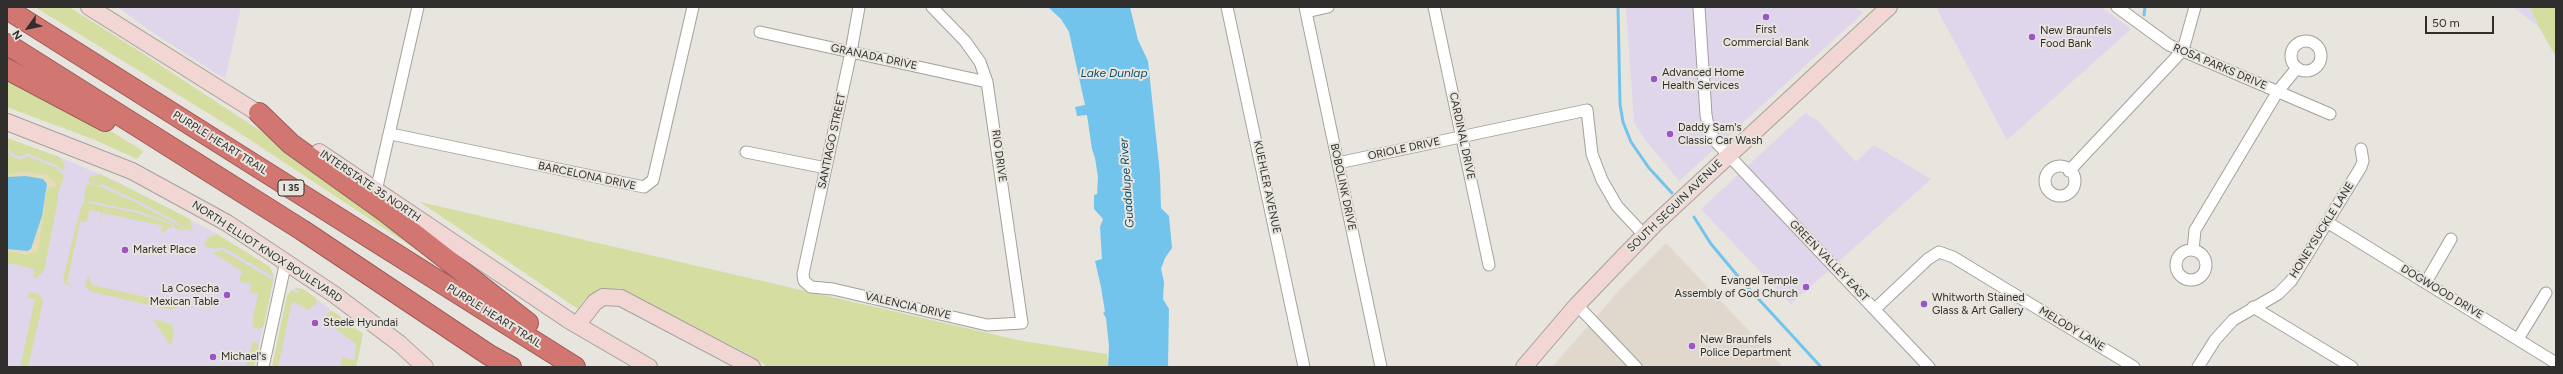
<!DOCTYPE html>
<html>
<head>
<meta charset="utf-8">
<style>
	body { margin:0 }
	#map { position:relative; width:2563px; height:374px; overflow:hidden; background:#e8e4de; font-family:Figtree,sans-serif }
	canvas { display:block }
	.frame { position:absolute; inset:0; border:8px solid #312f2d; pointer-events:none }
	.north { position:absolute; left:8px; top:8px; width:40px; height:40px; -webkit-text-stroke:3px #e8e4de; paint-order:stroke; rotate:237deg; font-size:11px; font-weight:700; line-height:16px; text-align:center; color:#312f2d }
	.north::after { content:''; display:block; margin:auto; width:14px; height:18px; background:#312f2d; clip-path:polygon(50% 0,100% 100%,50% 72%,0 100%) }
	.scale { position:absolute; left:2425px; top:16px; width:69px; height:18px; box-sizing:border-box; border:2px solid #312f2d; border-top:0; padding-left:5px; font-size:12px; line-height:14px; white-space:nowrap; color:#312f2d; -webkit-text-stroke:3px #e8e4de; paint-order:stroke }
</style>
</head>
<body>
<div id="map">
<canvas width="2563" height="374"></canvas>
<div class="frame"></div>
<div class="north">N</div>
<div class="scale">50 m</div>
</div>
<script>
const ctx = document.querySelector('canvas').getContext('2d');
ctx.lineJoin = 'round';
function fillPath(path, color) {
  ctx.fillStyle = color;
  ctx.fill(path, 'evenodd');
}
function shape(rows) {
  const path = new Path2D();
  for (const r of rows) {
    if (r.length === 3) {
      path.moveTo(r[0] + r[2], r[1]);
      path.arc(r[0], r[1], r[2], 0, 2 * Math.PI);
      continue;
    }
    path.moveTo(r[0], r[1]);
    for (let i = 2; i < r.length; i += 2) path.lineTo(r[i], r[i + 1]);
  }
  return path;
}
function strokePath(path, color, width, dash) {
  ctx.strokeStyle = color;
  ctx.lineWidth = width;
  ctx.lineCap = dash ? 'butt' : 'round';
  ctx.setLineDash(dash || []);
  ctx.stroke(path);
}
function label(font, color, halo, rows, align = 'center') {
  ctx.font = font + ' Figtree,sans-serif';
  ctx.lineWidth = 4;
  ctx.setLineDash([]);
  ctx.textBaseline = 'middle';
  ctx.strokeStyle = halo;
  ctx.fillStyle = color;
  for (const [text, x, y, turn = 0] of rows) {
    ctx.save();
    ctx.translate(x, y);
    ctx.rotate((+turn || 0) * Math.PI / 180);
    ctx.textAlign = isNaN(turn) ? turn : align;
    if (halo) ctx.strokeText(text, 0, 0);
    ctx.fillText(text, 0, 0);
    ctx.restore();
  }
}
fillPath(shape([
	[118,7,241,7,225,79,149,30],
	[1626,7,1854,7,1863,13,1679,181,1644,138,1634,122],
	[1936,7,2101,7,2131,29,2007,140],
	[2513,7,2530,7,2539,27],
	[1805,113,1817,120,1856,162,1874,145,1931,179,1791,304,1701,209],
	[7,138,59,157,118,182,217,234,270,267,274,279,254,367,7,367],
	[296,288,303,289,363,334,356,367,272,367,287,296,290,291]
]), '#dfd6eb');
fillPath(shape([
	[1666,243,1783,367,1552,367,1623,286]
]), '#e0d8cc');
fillPath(shape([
	[35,7,69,7,139,51,315,167,419,249,408,244,229,126],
	[2530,7,2556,7,2556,57,2539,27],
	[7,76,101,125,143,151,137,159,95,140,7,107],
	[7,138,59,157,63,161,65,169,60,169,58,166,27,153,21,157,13,154,7,147],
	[7,149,11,156,21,160,27,156,56,168,64,176,57,197,58,199,44,271,36,278,33,277,35,269,7,263,7,251,29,254,39,240,46,194,50,187,55,187,47,175,42,174,25,172,7,174],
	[100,174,190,219,193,231,183,228,174,220,136,200,102,184,98,186,89,182,89,177],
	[89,184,101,187,135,202,173,222,186,231,176,229,172,223,138,211,89,201,88,203,137,213,171,224,173,228,169,227,163,233,160,231,164,226,103,213,100,221,101,212,89,210,87,222,80,222,67,283,74,286,66,285,63,280,72,241,82,204,84,203,86,185],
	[420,202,1022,341,1107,354,1108,367,768,367,750,355,620,288,597,291,585,299,578,309],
	[217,234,270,267,274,277,223,247,214,249,204,246,207,238],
	[222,250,273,280,264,325,261,328,253,329,254,322,252,322,258,294,250,292,252,284,239,281,242,271,213,253],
	[88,276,92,285,177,304,177,298,179,297,181,303,177,308,171,310,92,292,85,286],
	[295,288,303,289,316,298,317,303,308,310,292,301,278,367,272,367,287,296,292,290,298,293,299,291],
	[29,292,39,294,43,302,28,367,20,367,35,299,27,298],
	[333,311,363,334,356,367,340,367,342,357,354,360,356,344,325,321,327,313],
	[144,317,171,324,174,331,171,346,153,320],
	[253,341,259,345,254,367,246,367]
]), '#d5dda1');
fillPath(shape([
	[25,172,47,175,56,183,55,187,50,187,46,194,38,251,26,255,7,251,7,249,27,251,47,188,46,181,39,177,7,177,7,174]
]), '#e5dbb6');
fillPath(shape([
	[1048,7,1130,7,1138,40,1148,61,1160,174,1161,208,1169,216,1172,248,1165,258,1161,269,1164,282,1163,299,1169,309,1168,367,1108,367,1109,346,1106,318,1103,313,1105,312,1101,287,1095,261,1102,259,1100,227,1103,219,1094,209,1094,195,1097,194,1098,177,1095,158,1092,149,1087,115,1077,116,1075,107,1085,105,1069,32,1061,19],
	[26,176,43,179,47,184,42,216,31,249,27,251,7,249,7,177]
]), '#73c4ec');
strokePath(shape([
	[1618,7,1620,104,1623,122,1631,142,1649,168,1672,193],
	[2144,15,2145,7],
	[1694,217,1711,244,1742,281,1821,367]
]), '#73c4ec', 3);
const minor = shape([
	[859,7,851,52,803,274,804,281,811,287,833,289,987,325,1022,323,987,82,980,62,965,41,932,7],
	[1227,7,1304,367],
	[1305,7,1381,367],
	[1434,7,1489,265],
	[1699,7,1706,115,1709,130,1717,143,1929,367],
	[2117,7,2169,45,2330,114],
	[1306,12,1328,7],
	[760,32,987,82],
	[2306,56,15],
	[391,134,644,187,653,180,693,7],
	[746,152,826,168],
	[1338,163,1587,110,1592,154,1602,180,1617,206,1644,235],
	[2060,181,15],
	[2069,171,2183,50,2195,7],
	[376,191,418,7],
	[2327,222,2556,363],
	[2193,250,2195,230,2278,91,2297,68],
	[2191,265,15],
	[2426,282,2451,239],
	[1577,305,1636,367],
	[2253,307,2352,367],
	[1875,309,1928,259,1939,252,1953,257,2134,367],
	[2518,339,2546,293],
	[263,367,286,261],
	[2198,367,2215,340,2233,320,2278,294,2291,281,2361,167,2363,161,2361,149]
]);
const secondary = shape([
	[89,7,269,120],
	[7,122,132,171,227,223,335,295,400,344,425,367],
	[319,152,570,321,649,367],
	[577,325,595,302,603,297,621,298,752,367],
	[1524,367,1577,305,1655,224,1889,7]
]);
const motorway = shape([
	[7,9,575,367],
	[7,44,302,230,489,355,511,367],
	[7,69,105,121],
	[259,113,291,144,386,212,528,323]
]);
strokePath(minor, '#a4a19b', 13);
strokePath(secondary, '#a4a19b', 18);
strokePath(motorway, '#9a5d59', 22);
strokePath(minor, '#fff', 11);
strokePath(secondary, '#f2d6d4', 16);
strokePath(motorway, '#d27671', 20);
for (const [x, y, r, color] of [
	[1766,17,4,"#9955c9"],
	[2032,37,4,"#9955c9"],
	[1654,79,4,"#9955c9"],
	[1670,134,4,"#9955c9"],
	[125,250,4,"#9955c9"],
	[1806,287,4,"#9955c9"],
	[227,295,4,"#9955c9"],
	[1924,304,4,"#9955c9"],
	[315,323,4,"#9955c9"],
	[1692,346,4,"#9955c9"],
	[213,357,4,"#9955c9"]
]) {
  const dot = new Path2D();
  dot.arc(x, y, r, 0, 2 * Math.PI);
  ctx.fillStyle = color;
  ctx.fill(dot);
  strokePath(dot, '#e8e4de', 1.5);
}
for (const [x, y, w] of [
	[291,188,26]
]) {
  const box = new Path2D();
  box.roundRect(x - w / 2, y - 8, w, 16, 3);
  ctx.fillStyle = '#e8e4de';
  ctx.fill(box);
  strokePath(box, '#312f2d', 1);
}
label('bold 10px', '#312f2d', null, [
	["I 35",291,188]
]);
label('11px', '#312f2d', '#e8e4de', [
	["First",1766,30,"center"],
	["Commercial Bank",1766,43,"center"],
	["New Braunfels",2040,31],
	["Food Bank",2040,44],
	["Advanced Home",1662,73],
	["Health Services",1662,86],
	["Daddy Sam's",1678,128],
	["Classic Car Wash",1678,141],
	["Market Place",133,250],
	["Evangel Temple",1798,281,"right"],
	["Assembly of God Church",1798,294,"right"],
	["La Cosecha",219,289,"right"],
	["Mexican Table",219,302,"right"],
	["Whitworth Stained",1932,298],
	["Glass & Art Gallery",1932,311],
	["Steele Hyundai",323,323],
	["New Braunfels",1700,340],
	["Police Department",1700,353],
	["Michael's",221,357]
], 'left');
label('11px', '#312f2d', '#e8e4de', [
	["GRANADA DRIVE",874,57,12],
	["ROSA PARKS DRIVE",2220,67,23],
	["CARDINAL DRIVE",1462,136,78],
	["SANTIAGO STREET",832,141,-78],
	["PURPLE HEART TRAIL",220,143,32],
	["ORIOLE DRIVE",1404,149,-12],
	["RIO DRIVE",999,156,82],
	["BARCELONA DRIVE",587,176,12],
	["INTERSTATE 35 NORTH",370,186,34],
	["KUEHLER AVENUE",1267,187,78],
	["BOBOLINK DRIVE",1343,187,78],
	["SOUTH SEGUIN AVENUE",1675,206,-44],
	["HONEYSUCKLE LANE",2322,230,-58],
	["NORTH ELLIOT KNOX BOULEVARD",267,252,33],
	["GREEN VALLEY EAST",1829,261,46],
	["DOGWOOD DRIVE",2442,292,31],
	["VALENCIA DRIVE",908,306,13],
	["PURPLE HEART TRAIL",494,316,32],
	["MELODY LANE",2072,329,31]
]);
label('italic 12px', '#0c506b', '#e8e4de', [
	["Lake Dunlap",1114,73],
	["Guadalupe River",1127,183,-94]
]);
</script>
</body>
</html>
